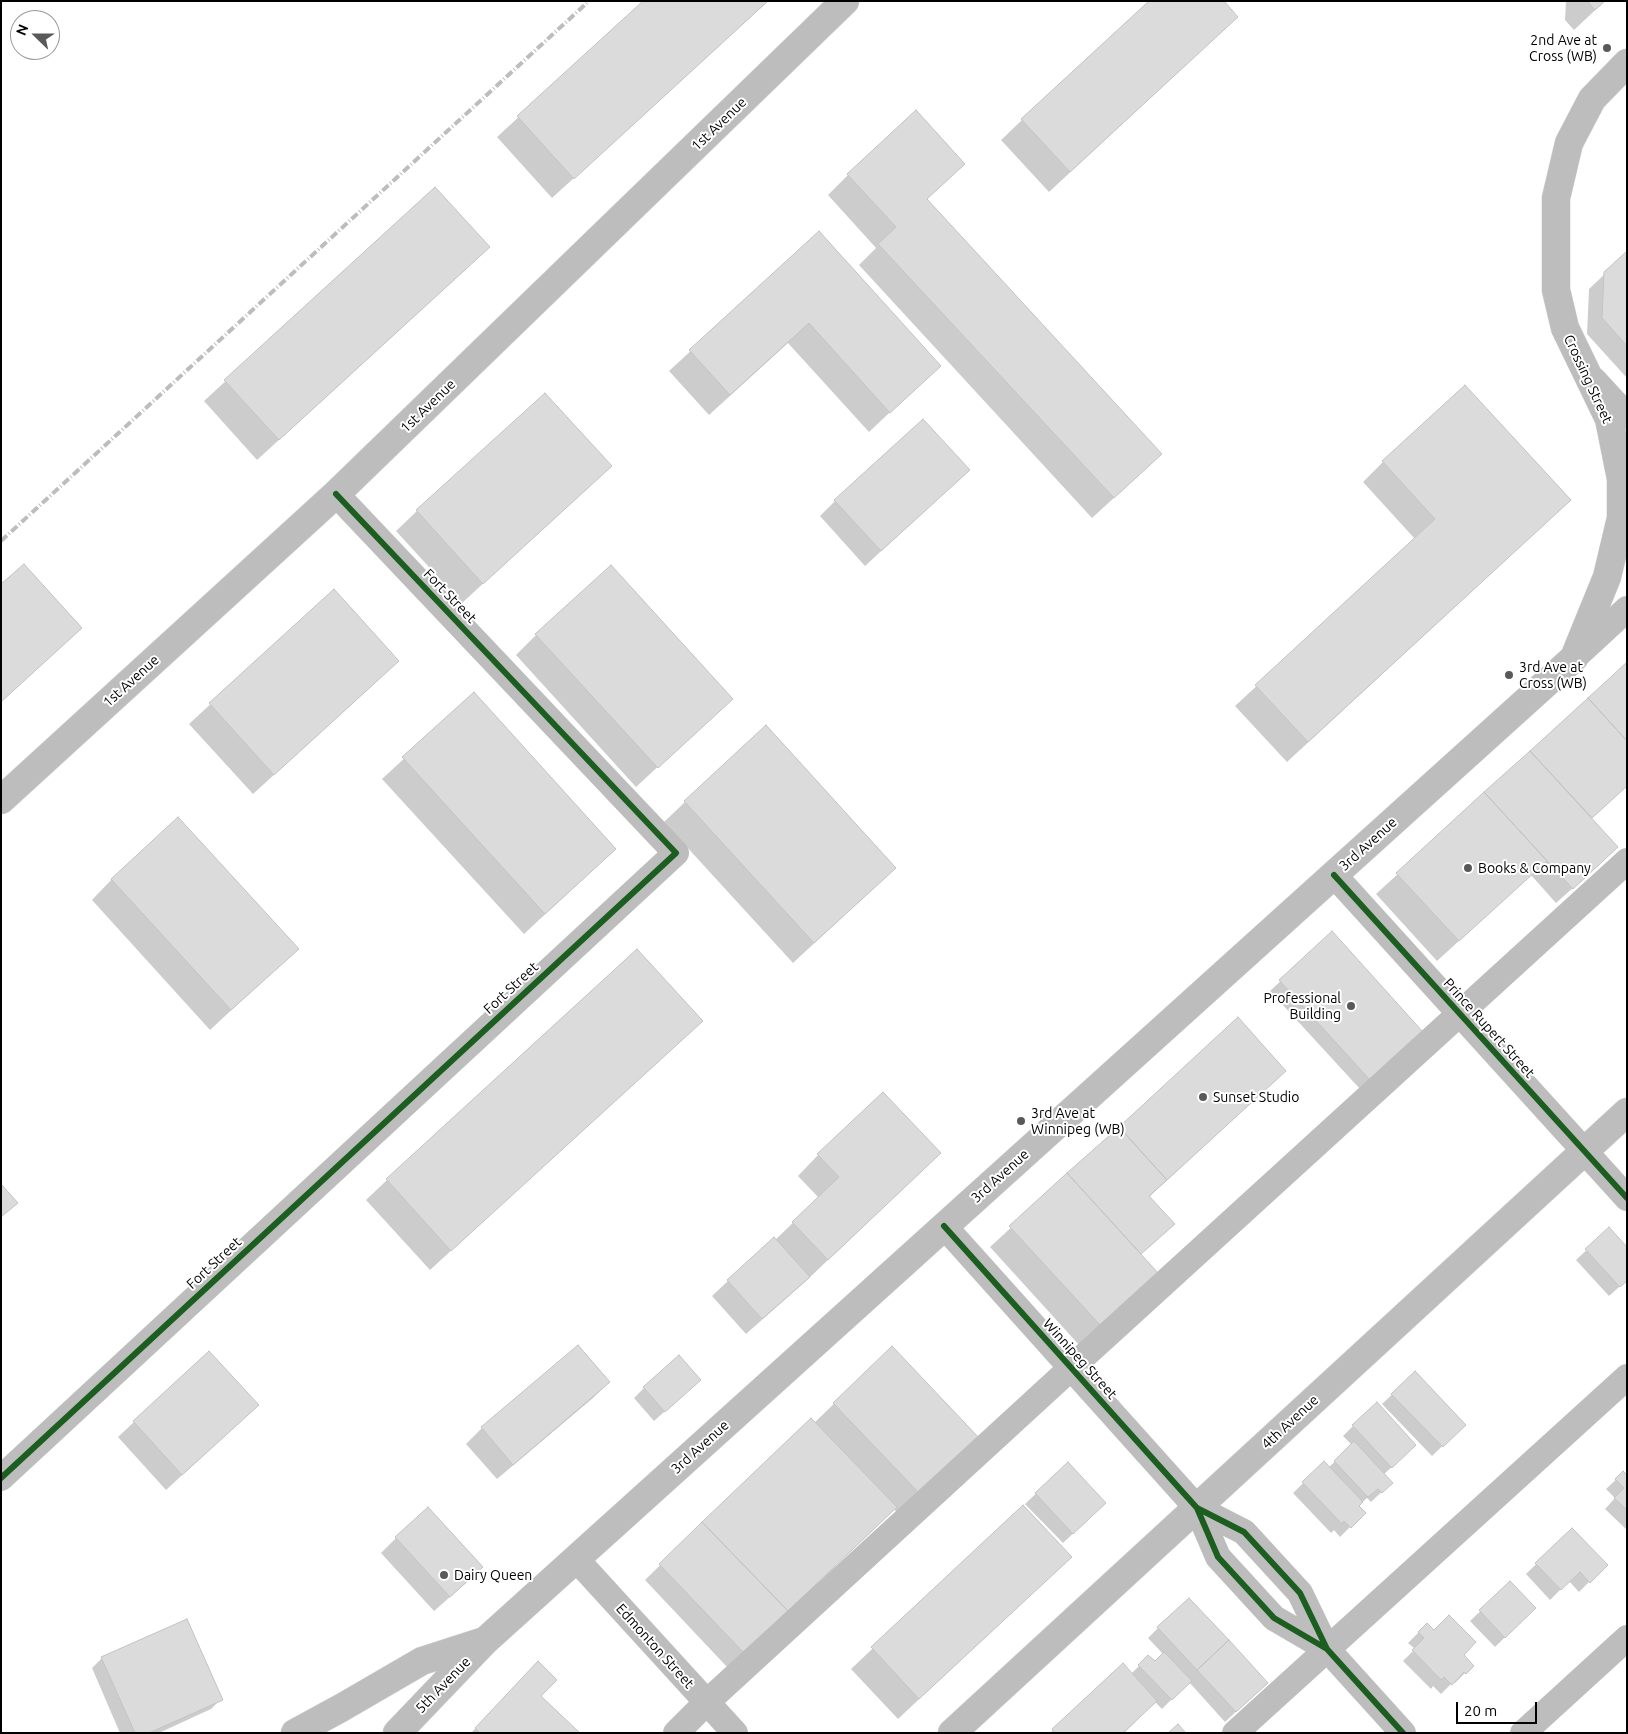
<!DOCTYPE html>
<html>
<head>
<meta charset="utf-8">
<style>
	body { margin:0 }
	#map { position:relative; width:1628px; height:1734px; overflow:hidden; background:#fff; font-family:Ubuntu,sans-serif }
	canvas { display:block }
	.frame { position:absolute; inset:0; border:2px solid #000; pointer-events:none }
	.north { position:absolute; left:10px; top:10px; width:50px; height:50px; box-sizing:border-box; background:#fff; border:1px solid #999; border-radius:50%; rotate:292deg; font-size:14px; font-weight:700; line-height:20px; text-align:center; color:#000 }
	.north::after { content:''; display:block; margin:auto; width:18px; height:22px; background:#595959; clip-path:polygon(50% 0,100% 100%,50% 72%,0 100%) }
	.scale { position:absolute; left:1456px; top:1702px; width:81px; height:22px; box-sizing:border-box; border:2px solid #000; border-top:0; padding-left:6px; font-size:15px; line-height:18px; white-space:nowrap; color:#000; -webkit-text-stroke:4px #fff; paint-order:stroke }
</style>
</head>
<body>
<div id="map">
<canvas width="1628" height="1734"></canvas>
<div class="frame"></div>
<div class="north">N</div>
<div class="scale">20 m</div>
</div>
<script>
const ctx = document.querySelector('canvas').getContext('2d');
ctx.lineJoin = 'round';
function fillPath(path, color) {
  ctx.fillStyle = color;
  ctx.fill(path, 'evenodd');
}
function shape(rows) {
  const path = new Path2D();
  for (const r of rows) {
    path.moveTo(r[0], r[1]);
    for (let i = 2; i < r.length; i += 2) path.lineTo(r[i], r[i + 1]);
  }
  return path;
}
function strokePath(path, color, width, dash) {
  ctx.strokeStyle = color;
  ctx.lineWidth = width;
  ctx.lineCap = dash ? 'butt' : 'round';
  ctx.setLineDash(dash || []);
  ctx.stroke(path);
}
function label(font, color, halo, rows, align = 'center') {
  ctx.font = font + ' Ubuntu,sans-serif';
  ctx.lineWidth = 4;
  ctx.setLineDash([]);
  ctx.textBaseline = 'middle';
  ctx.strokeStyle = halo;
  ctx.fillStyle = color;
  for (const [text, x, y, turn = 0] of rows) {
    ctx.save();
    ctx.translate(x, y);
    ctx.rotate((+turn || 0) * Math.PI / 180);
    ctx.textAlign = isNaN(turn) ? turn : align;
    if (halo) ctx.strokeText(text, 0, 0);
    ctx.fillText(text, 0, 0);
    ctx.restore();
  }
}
fillPath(shape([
	[645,1,768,1,552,198,497,137],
	[1566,1,1605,1,1574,30,1565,20],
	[1237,17,1049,192,1001,140,1022,120],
	[848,175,1140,474,1092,518,859,265,876,248,828,195],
	[435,189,467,268,257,460,204,401],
	[819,233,939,366,869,432,788,343,709,415,669,371],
	[1627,253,1627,378,1587,334,1589,289],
	[1383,462,1570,500,1287,762,1235,706,1415,539,1363,482],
	[611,466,462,603,396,531,417,511],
	[953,485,865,566,820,516,835,501],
	[1,586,81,628,1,702],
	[334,590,377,681,253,794,189,724],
	[536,635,731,699,636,787,516,655],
	[1627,664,1627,786,1591,819,1601,863,1556,903,1531,875,1437,961,1376,894],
	[474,694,615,849,524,934,382,779],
	[685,802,895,868,793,963,664,822],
	[112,879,297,949,210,1030,92,900],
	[1332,933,1422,1032,1360,1089,1270,991],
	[1238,1019,1285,1071,1149,1197,1158,1239,1140,1255,1157,1274,1080,1346,990,1247],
	[701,1021,430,1270,366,1200,387,1180],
	[818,1155,919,1173,807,1280,746,1334,712,1296,728,1281,775,1240,819,1198,798,1176],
	[1609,1229,1627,1280,1609,1296,1576,1260],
	[578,1347,609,1382,593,1398,497,1479,466,1444,482,1428],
	[892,1348,978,1438,899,1515,894,1509,728,1668,645,1580,703,1523,814,1423],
	[1415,1373,1464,1425,1432,1456,1382,1404],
	[644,1388,689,1390,654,1421,634,1398],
	[242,1420,166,1490,118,1437,134,1422],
	[1353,1426,1405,1455,1383,1475,1391,1483,1371,1502,1367,1498,1358,1506,1364,1513,1340,1537,1334,1530,1331,1533,1293,1493,1324,1463,1328,1468,1352,1445,1343,1436],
	[1068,1463,1095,1513,1063,1543,1025,1504],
	[1623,1473,1627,1477,1627,1530,1605,1509,1615,1498,1606,1489],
	[1023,1506,1049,1577,898,1719,851,1669],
	[1572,1529,1606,1565,1579,1592,1569,1581,1550,1600,1526,1574],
	[396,1538,466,1583,434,1611,381,1553],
	[1510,1583,1535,1608,1495,1647,1470,1621],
	[1427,1624,1472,1666,1455,1683,1454,1681,1441,1694,1433,1686,1431,1689,1403,1661,1415,1649,1408,1643],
	[1158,1628,1256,1693,1225,1722,1189,1682,1162,1709,1155,1702,1124,1733,1050,1733,1123,1665,1131,1674,1148,1657,1155,1663,1163,1654,1148,1638],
	[102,1658,221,1699,211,1709,159,1733,120,1733,92,1668],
	[517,1684,540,1696,578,1733,471,1733]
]), '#0003');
const building = shape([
	[643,1,768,1,574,179,517,116,643,1],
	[1149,1,1224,1,1238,17,1070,172,1021,119,1149,1],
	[1587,1,1605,1,1595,10,1587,1],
	[916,110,965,164,927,199,1162,454,1114,498,878,244,896,227,847,174,916,110],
	[435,187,490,247,279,440,224,380,435,187],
	[819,231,941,366,890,413,809,323,730,395,689,350,819,231],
	[1627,251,1627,346,1602,318,1604,272,1627,251],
	[1465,385,1571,500,1308,742,1255,685,1435,519,1382,461,1465,385],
	[545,393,612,466,483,584,416,510,545,393],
	[923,419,970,470,881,551,834,500,923,419],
	[24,564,82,628,1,702,1,584,24,564],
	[611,565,733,699,658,768,535,634,611,565],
	[334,589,399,661,274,775,209,703,334,589],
	[1627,662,1627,741,1588,698,1627,662],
	[474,692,616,849,545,914,402,757,474,692],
	[1588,698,1627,741,1627,786,1592,818,1530,751,1588,698],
	[766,725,896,868,814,943,684,801,766,725],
	[1530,751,1618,847,1573,889,1484,792,1530,751],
	[1484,792,1547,861,1459,941,1396,873,1484,792],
	[178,817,299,949,231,1010,111,879,178,817],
	[1332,931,1423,1032,1370,1080,1279,980,1332,931],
	[637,949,703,1021,451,1251,386,1179,637,949],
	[1238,1017,1286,1071,1167,1180,1119,1127,1238,1017],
	[883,1092,941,1153,828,1260,792,1222,839,1177,817,1154,883,1092],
	[1119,1127,1167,1180,1149,1196,1175,1224,1141,1254,1067,1173,1119,1127],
	[1067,1173,1159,1274,1101,1326,1009,1226,1067,1173],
	[1,1184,18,1203,1,1217,1,1184],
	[1609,1227,1627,1247,1627,1281,1620,1287,1585,1249,1609,1227],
	[774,1237,810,1277,762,1319,727,1280,774,1237],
	[578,1345,610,1382,513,1465,481,1427,578,1345],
	[892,1346,980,1439,921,1495,833,1403,892,1346],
	[209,1351,259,1405,182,1475,133,1421,209,1351],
	[679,1355,701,1380,665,1412,643,1387,679,1355],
	[1415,1371,1466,1425,1443,1447,1391,1394,1415,1371],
	[1377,1402,1416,1445,1392,1468,1352,1425,1377,1402],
	[811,1418,897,1507,788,1611,702,1522,811,1418],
	[1354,1441,1393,1483,1382,1493,1378,1489,1368,1497,1334,1461,1354,1441],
	[1324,1461,1363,1502,1359,1506,1366,1513,1351,1528,1344,1521,1342,1524,1302,1482,1324,1461],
	[1068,1462,1106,1503,1073,1534,1035,1493,1068,1462],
	[1623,1471,1627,1475,1627,1510,1614,1498,1624,1488,1615,1479,1623,1471],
	[1023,1505,1072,1557,919,1699,871,1647,1023,1505],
	[428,1507,483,1567,450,1597,395,1537,428,1507],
	[702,1522,788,1611,744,1653,659,1564,702,1522],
	[1572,1528,1608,1565,1590,1583,1580,1572,1561,1590,1535,1563,1572,1528],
	[1510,1581,1536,1608,1505,1638,1479,1610,1510,1581],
	[1189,1598,1229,1640,1197,1670,1157,1627,1189,1598],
	[1449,1615,1476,1642,1464,1655,1474,1666,1466,1674,1464,1672,1452,1685,1444,1677,1441,1680,1412,1650,1424,1638,1418,1632,1427,1623,1434,1630,1449,1615],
	[187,1619,223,1700,149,1733,135,1733,101,1657,187,1619],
	[1229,1640,1268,1683,1236,1712,1197,1670,1229,1640],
	[1164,1652,1192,1681,1172,1700,1138,1665,1148,1655,1155,1661,1164,1652],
	[538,1661,557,1680,541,1696,580,1733,480,1733,475,1728,538,1661],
	[1123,1663,1157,1701,1123,1733,1055,1733,1052,1729,1123,1663],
	[1178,1724,1186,1733,1168,1733,1178,1724]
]);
fillPath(building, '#dbdbdb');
strokePath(building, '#c3c3c3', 1);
const major = shape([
	[1,800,336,494,845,1],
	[295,1733,341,1708,422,1661,484,1641],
	[397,1733,485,1641,1574,658,1607,577,1621,518,1621,479,1609,419,1565,328,1556,290,1556,198,1569,143,1592,99,1627,63],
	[952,1733,1627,1112]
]);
strokePath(major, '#dbdbdb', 29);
strokePath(shape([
	[1594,380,1627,416],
	[1574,658,1627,609],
	[1334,875,1627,1198],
	[944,1226,1197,1508,1218,1557,1274,1618,1327,1649],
	[1,1478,676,853,336,494],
	[1197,1508,1244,1532,1300,1593,1327,1649,1403,1733],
	[576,1559,735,1733],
	[676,1733,707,1702,1071,1368,1627,861],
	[1235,1733,1627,1377],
	[1523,1733,1627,1638]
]), '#bdbdbd', 26);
strokePath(major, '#bdbdbd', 28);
strokePath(shape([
	[1,541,589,1]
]), '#bdbdbd', 4, [8, 2.5, 1, 2.5]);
strokePath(shape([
	[1334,875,1627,1198],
	[944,1226,1197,1508,1218,1557,1274,1618,1327,1649],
	[1,1478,676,853,336,494],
	[1197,1508,1244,1532,1300,1593,1327,1649,1403,1733]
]), '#1b5e20', 6);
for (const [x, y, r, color] of [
	[1607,48,5,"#595959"],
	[1509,675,5,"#595959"],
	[1468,868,5,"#595959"],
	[1351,1006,5,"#595959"],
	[1203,1097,5,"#595959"],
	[1021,1121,5,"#595959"],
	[444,1575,5,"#595959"]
]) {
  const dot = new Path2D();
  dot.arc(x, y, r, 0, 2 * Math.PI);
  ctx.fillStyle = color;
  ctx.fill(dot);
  strokePath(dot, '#fff', 2);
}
label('14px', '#000', '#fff', [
	["2nd Ave at",1597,40,"right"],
	["Cross (WB)",1597,56,"right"],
	["3rd Ave at",1519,667],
	["Cross (WB)",1519,683],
	["Books & Company",1478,868],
	["Professional",1341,998,"right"],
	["Building",1341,1014,"right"],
	["Sunset Studio",1213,1097],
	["3rd Ave at",1031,1113],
	["Winnipeg (WB)",1031,1129],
	["Dairy Queen",454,1575]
], 'left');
label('14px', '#000', '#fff', [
	["1st Avenue",719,124,-44],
	["Crossing Street",1588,379,65],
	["1st Avenue",428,406,-44],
	["Fort Street",450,596,46],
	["1st Avenue",131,681,-42],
	["3rd Avenue",1368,844,-42],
	["Fort Street",511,988,-43],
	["Prince Rupert Street",1489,1028,48],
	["3rd Avenue",1000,1176,-42],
	["Fort Street",214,1263,-43],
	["Winnipeg Street",1080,1359,48],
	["4th Avenue",1290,1422,-43],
	["3rd Avenue",700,1447,-42],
	["Edmonton Street",655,1646,48],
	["5th Avenue",443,1685,-46]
]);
</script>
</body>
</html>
